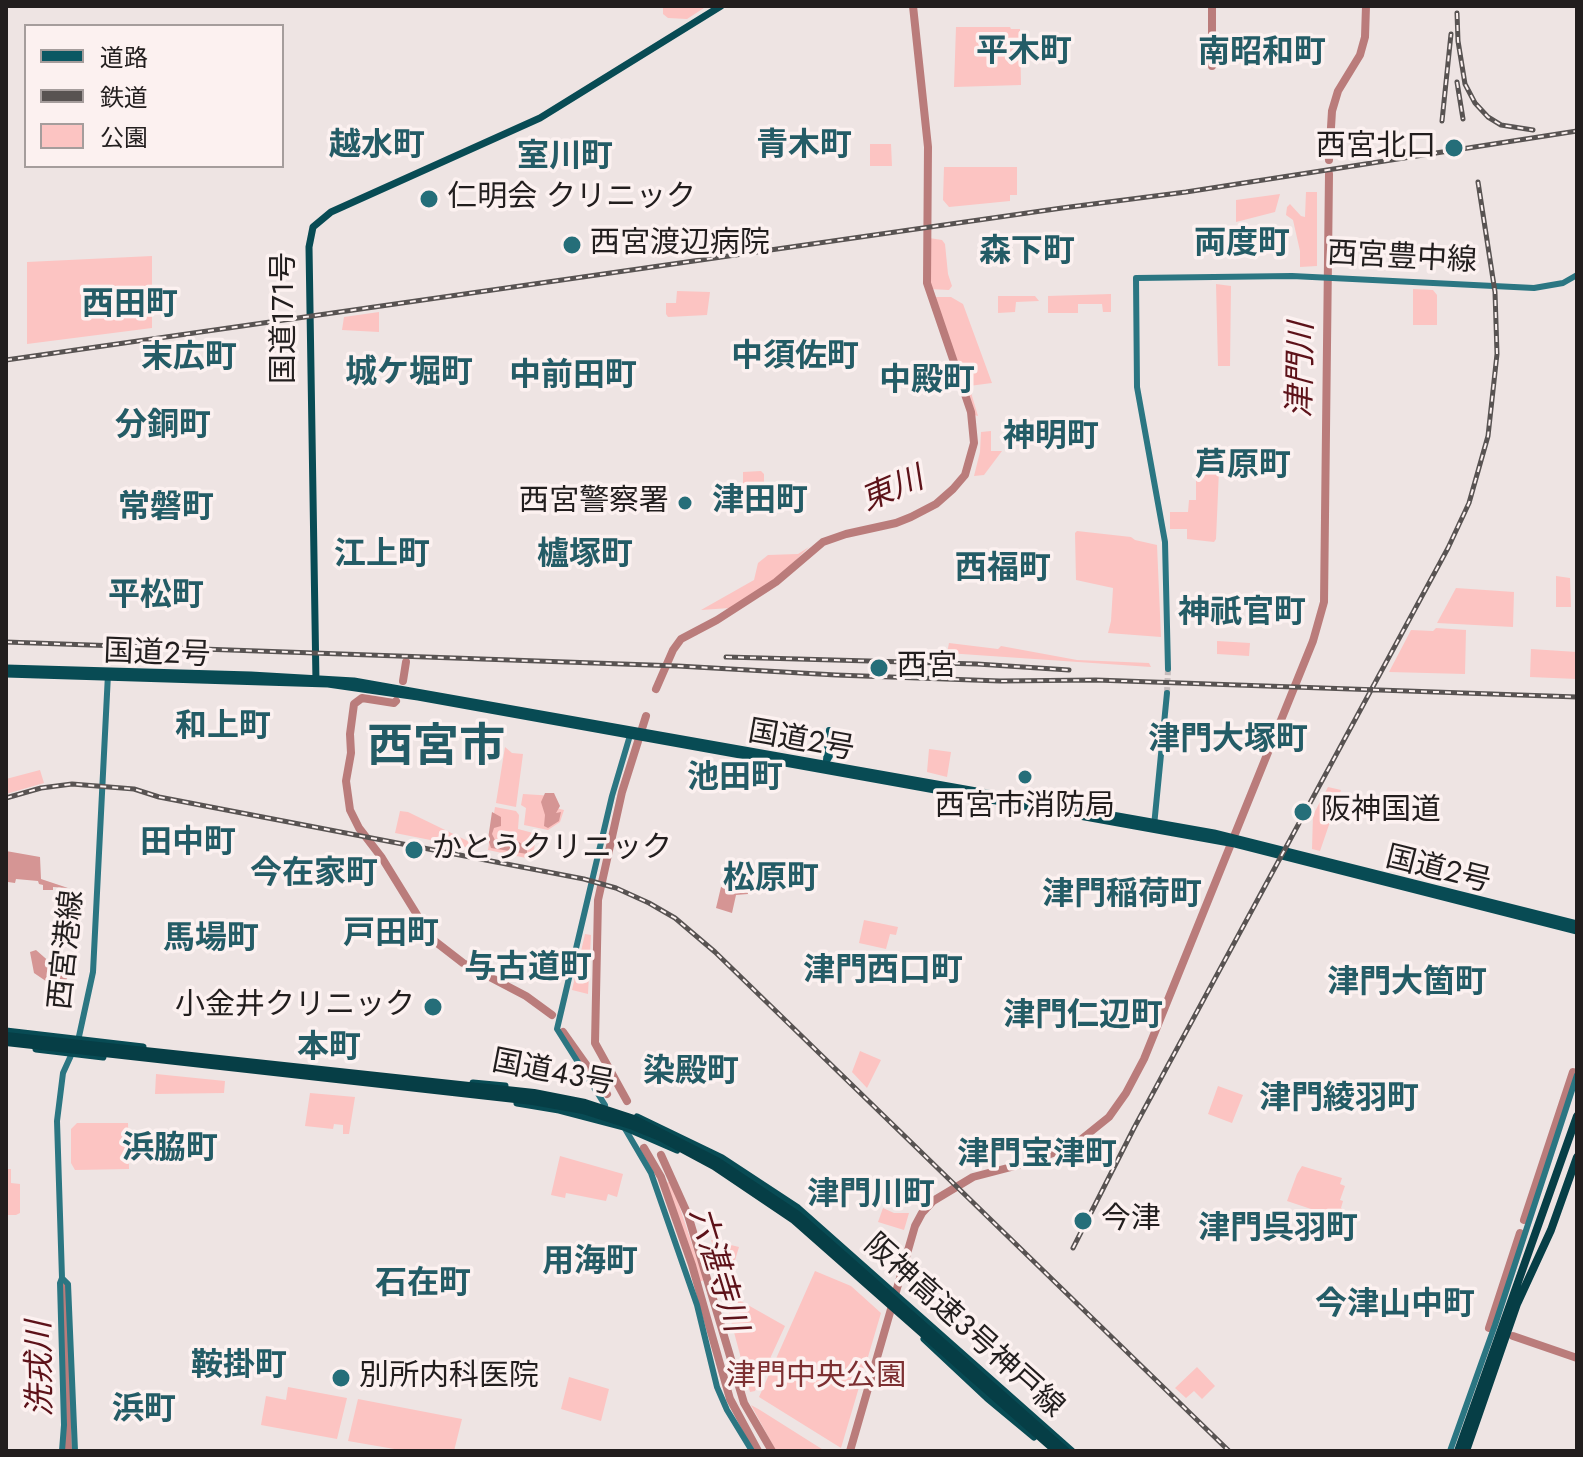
<!DOCTYPE html>
<html>
<head>
<meta charset="utf-8">
<style>
	body { margin:0 }
	#map { position:relative; width:1583px; height:1457px; overflow:hidden; background:#eee4e3; font-family:Jost,"Noto Sans JP",sans-serif }
	canvas { display:block }
	.frame { position:absolute; inset:0; border:8px solid #221e1e; pointer-events:none }
	.legend { position:absolute; left:24px; top:24px; width:260px; height:144px; box-sizing:border-box; background:#fcf1f0; border:2px solid #a59d9c; margin:0; padding:10px 14px; list-style:none; font-size:24px; color:#221e1e }
	.legend li { display:flex; align-items:center; gap:16px; height:40px }
	.legend b { width:40px; border:2px solid #a59d9c }
</style>
</head>
<body>
<div id="map">
<canvas width="1583" height="1457"></canvas>
<div class="frame"></div>
<ul class="legend">
<li><b style="height:10px;background:#0b5863"></b>道路</li>
<li><b style="height:10px;background:#585352"></b>鉄道</li>
<li><b style="height:22px;background:#fcc4c2"></b>公園</li>
</ul>
</div>
<script>
const ctx = document.querySelector('canvas').getContext('2d');
ctx.lineJoin = 'round';
function fillPath(path, color) {
  ctx.fillStyle = color;
  ctx.fill(path, 'evenodd');
}
function shape(rows) {
  const path = new Path2D();
  for (const r of rows) {
    path.moveTo(r[0], r[1]);
    for (let i = 2; i < r.length; i += 2) path.lineTo(r[i], r[i + 1]);
  }
  return path;
}
function strokePath(path, color, width, dash) {
  ctx.strokeStyle = color;
  ctx.lineWidth = width;
  ctx.lineCap = dash ? 'butt' : 'round';
  ctx.setLineDash(dash || []);
  ctx.stroke(path);
}
function label(font, color, halo, rows, align = 'center') {
  ctx.font = font + ' Jost,"Noto Sans JP",sans-serif';
  ctx.lineWidth = 7;
  ctx.setLineDash([]);
  ctx.textBaseline = 'middle';
  ctx.strokeStyle = halo;
  ctx.fillStyle = color;
  for (const [text, x, y, turn = 0] of rows) {
    ctx.save();
    ctx.translate(x, y);
    ctx.rotate((+turn || 0) * Math.PI / 180);
    ctx.textAlign = isNaN(turn) ? turn : align;
    if (halo) ctx.strokeText(text, 0, 0);
    ctx.fillText(text, 0, 0);
    ctx.restore();
  }
}
fillPath(shape([
	[663,6,707,6,687,19,668,18,663,14],
	[956,27,1010,27,1011,29,1020,29,1021,85,954,87],
	[870,144,891,144,892,166,870,166],
	[944,167,1017,167,1017,195,1010,195,1010,201,949,207,943,200],
	[1306,192,1317,192,1317,266,1300,267,1300,251,1293,220,1286,215,1287,207,1290,204,1301,216,1305,217],
	[1280,194,1275,212,1236,222,1236,200],
	[929,238,942,240,945,244,948,274,952,286,949,290,930,289],
	[152,256,152,328,27,344,27,262],
	[1216,284,1231,286,1230,366,1218,366],
	[1413,289,1433,290,1437,295,1437,325,1413,325],
	[677,291,710,292,707,315,668,317,666,314,666,303,676,303],
	[1111,294,1111,312,1103,312,1102,304,1078,304,1078,313,1048,313,1048,296],
	[998,296,1035,296,1039,301,1016,302,1015,312,998,313],
	[933,297,951,297,963,304,992,383,969,386,978,416,974,415],
	[379,312,379,332,342,330,344,317],
	[991,431,991,451,1002,451,984,475,974,476,980,452,981,432],
	[1196,467,1216,467,1219,470,1216,539,1214,542,1187,539,1187,529,1170,529,1170,512,1188,512,1189,500,1196,500],
	[761,471,764,474,764,507,731,507,731,489,743,488,743,472],
	[1077,531,1131,537,1135,540,1157,545,1161,637,1108,633,1111,621,1113,588,1076,580,1075,533],
	[809,547,775,581,730,608,701,610,754,580,758,563,768,555,798,554],
	[1556,576,1570,578,1571,607,1556,607],
	[1456,588,1514,592,1513,627,1437,623],
	[1436,628,1466,630,1465,674,1389,672,1411,630,1433,631],
	[1217,641,1250,643,1249,656,1217,654],
	[949,643,998,649,1001,646,1077,660,1149,663,1151,667,947,653],
	[1531,649,1577,652,1577,679,1530,677],
	[505,747,512,753,523,754,516,807,496,803],
	[929,749,951,752,947,777,927,772],
	[40,770,44,783,6,794,6,779],
	[1328,787,1341,790,1320,851,1312,849,1313,815],
	[523,794,555,796,556,808,564,810,560,822,548,830,524,825,526,808,521,805],
	[495,807,516,811,519,815,518,829,537,834,533,854,526,858,488,850],
	[400,811,408,812,476,845,476,849,395,833],
	[864,920,898,927,896,935,890,934,886,949,859,943],
	[585,934,591,935,588,994,572,990],
	[860,1051,881,1060,867,1088,852,1072],
	[156,1074,225,1081,224,1093,155,1094],
	[1218,1086,1243,1095,1232,1123,1208,1114],
	[310,1093,355,1097,349,1134,343,1134,343,1125,334,1124,333,1129,305,1126],
	[77,1123,128,1123,129,1169,75,1170,71,1163,71,1129],
	[560,1156,623,1174,617,1197,608,1194,606,1201,566,1193,565,1198,551,1195],
	[1302,1166,1342,1178,1340,1184,1345,1186,1340,1200,1343,1201,1341,1208,1344,1210,1341,1219,1287,1201,1297,1174],
	[6,1169,11,1169,11,1183,20,1184,20,1213,16,1215,6,1215],
	[671,1181,704,1280,699,1282,666,1183],
	[883,1208,894,1213,909,1213,904,1230,878,1222],
	[711,1240,739,1247,727,1286],
	[815,1271,851,1286,881,1313,841,1448,759,1397],
	[732,1296,785,1326,755,1391,750,1392,727,1306],
	[1197,1367,1215,1386,1202,1399,1194,1391,1186,1398,1175,1388],
	[569,1377,609,1389,601,1421,561,1409],
	[288,1387,347,1398,337,1439,261,1425,266,1396,286,1400],
	[358,1399,462,1419,454,1451,406,1451,348,1441],
	[751,1405,760,1410,825,1451,776,1451]
]), '#fcc4c2');
fillPath(shape([
	[545,793,554,793,560,806,556,813,561,812,559,821,548,828,544,826,545,815,541,802],
	[492,812,501,817,501,826,494,828,492,834,497,844,505,846,514,841,519,842,527,848,527,854,491,848,488,839],
	[6,851,40,857,41,879,68,888,53,887,53,890,43,890,43,885,39,884,38,881,16,879,15,883,8,882],
	[733,872,738,873,738,880,749,882,748,894,736,895,732,913,716,908,721,887,731,889,733,877,730,875],
	[36,950,52,964,69,973,62,992,34,973,30,952]
]), '#d59594');
strokePath(shape([
	[1212,6,1212,66],
	[1329,160,1332,111,1338,91,1360,55,1365,37,1366,6],
	[403,681,406,662],
	[656,689,673,650,681,639,717,620,776,582,823,542,846,534,896,523,911,517,936,504,953,489,965,475,974,443,971,412,927,283,928,147,913,6],
	[396,701,394,703,362,698,354,704,350,734,351,753,346,781,350,810,359,828,382,858,432,939,463,963,526,996,552,1015],
	[563,1032,607,1094],
	[627,1101,595,1043,598,900,622,792,646,716],
	[644,1148,661,1177,692,1265,730,1399,758,1451],
	[661,1155,688,1215,744,1403,772,1451],
	[1524,1220,1573,1072],
	[64,1286,68,1451],
	[1489,1328,1520,1233],
	[1513,1336,1577,1358],
	[850,1451,915,1226,922,1213,933,1201,973,1177,1019,1165,1073,1146,1109,1117,1126,1093,1144,1059,1313,641,1324,602,1329,174]
]), '#ba7c7b', 8);
strokePath(shape([
	[1167,693,1168,669]
]), '#c5bcbc', 6, [6, 3]);
strokePath(shape([
	[1168,669,1165,542,1137,387,1136,278,1292,276,1534,288,1563,283,1577,275],
	[1154,826,1167,693],
	[78,1041,93,972,108,674],
	[605,1105,557,1029,612,796,631,732],
	[624,1127,651,1173,697,1305,717,1387,727,1410,752,1451],
	[62,1278,68,1284,75,1451],
	[62,1451,64,1425,60,1283,62,1278,57,1121,63,1073,73,1051],
	[1450,1451,1495,1325,1577,1075]
]), '#2b7682', 6);
strokePath(shape([
	[826,760,829,730],
	[823,768,830,756,834,731]
]), '#0b5863', 6);
strokePath(shape([
	[6,668,251,675,354,681,1214,833,1577,924],
	[6,674,328,684,418,697,1235,844,1577,931],
	[316,682,309,247,313,227,331,212,540,118,721,6],
	[6,1031,143,1047],
	[36,1049,103,1057],
	[473,1083,505,1086],
	[517,1103,559,1110,624,1127,677,1150],
	[637,1117,722,1158,798,1208,1072,1451],
	[924,1339,987,1398,1034,1437]
]), '#084b54', 7);
strokePath(shape([
	[1458,1451,1577,1116],
	[1466,1451,1517,1304,1551,1230,1577,1157]
]), '#063e46', 8);
const rail = shape([
	[1457,13,1458,41,1465,84,1475,103,1488,117,1501,125,1533,130],
	[1457,82,1463,119],
	[1442,121,1451,34],
	[6,360,1062,208,1186,192,1577,131],
	[6,642,678,666,836,675,1000,681,1096,680,1577,697],
	[726,657,977,664,1069,670],
	[6,798,41,788,72,784,134,789,159,797,584,879,616,888,649,903,675,918,715,952,1229,1451],
	[1073,1248,1134,1128,1448,548,1469,503,1488,436,1497,354,1495,292,1478,182]
]);
strokePath(rail, '#585352', 5);
strokePath(rail, '#fcf1f0', 2, [6]);
strokePath(shape([
	[6,1036,534,1093,585,1103,634,1119,717,1161,798,1215,1066,1451],
	[6,1042,533,1101,583,1110,633,1126,660,1137,714,1166,794,1220,1056,1451]
]), '#063e46', 8);
for (const [x, y, r, color] of [
	[1454,148,10,"#256e79"],
	[429,199,10,"#256e79"],
	[572,245,10,"#256e79"],
	[685,503,8,"#256e79"],
	[879,668,10,"#256e79"],
	[1025,777,8,"#256e79"],
	[1303,812,10,"#256e79"],
	[414,850,10,"#256e79"],
	[433,1007,10,"#256e79"],
	[1083,1221,10,"#256e79"],
	[341,1378,10,"#256e79"]
]) {
  const dot = new Path2D();
  dot.arc(x, y, r, 0, 2 * Math.PI);
  ctx.fillStyle = color;
  ctx.fill(dot);
  strokePath(dot, '#fcf1f0', 3);
}
label('30px', '#221e1e', '#fcf1f0', [
	["西宮北口",1436,148,"right"],
	["仁明会 クリニック",447,199],
	["西宮渡辺病院",590,245],
	["西宮警察署",669,503,"right"],
	["西宮",897,668],
	["西宮市消防局",1025,808,"center"],
	["阪神国道",1321,812],
	["かとうクリニック",432,850],
	["小金井クリニック",415,1007,"right"],
	["今津",1101,1221],
	["別所内科医院",359,1378]
], 'left');
label('30px', '#221e1e', '#fcf1f0', [
	["西宮豊中線",1402,259,3],
	["国道171号",286,318,-90],
	["国道2号",157,655,2],
	["国道2号",801,742,10],
	["国道2号",1438,871,14],
	["西宮港線",68,950,-84],
	["国道43号",553,1074,11],
	["阪神高速3号神戸線",963,1327,42]
]);
label('30px', '#7d3032', '#fcf1f0', [
	["津門中央公園",816,1378]
]);
label('bold 32px', '#245c66', '#fcf1f0', [
	["平木町",1024,53],
	["南昭和町",1262,54],
	["越水町",377,147],
	["青木町",804,147],
	["室川町",565,158],
	["両度町",1242,245],
	["森下町",1027,253],
	["西田町",130,306],
	["中須佐町",795,358],
	["末広町",189,359],
	["城ケ堀町",409,374],
	["中前田町",573,377],
	["中殿町",927,382],
	["分銅町",163,427],
	["神明町",1051,438],
	["芦原町",1243,467],
	["津田町",760,502],
	["常磐町",166,509],
	["江上町",382,556],
	["櫨塚町",585,556],
	["西福町",1003,570],
	["平松町",156,597],
	["神祇官町",1242,614],
	["和上町",223,728],
	["津門大塚町",1228,741],
	["池田町",735,779],
	["田中町",188,844],
	["今在家町",314,875],
	["松原町",771,880],
	["津門稲荷町",1122,896],
	["戸田町",391,935],
	["馬場町",211,940],
	["与古道町",528,969],
	["津門西口町",883,972],
	["津門大箇町",1407,984],
	["津門仁辺町",1083,1017],
	["本町",329,1049],
	["染殿町",691,1073],
	["津門綾羽町",1339,1100],
	["浜脇町",170,1150],
	["津門宝津町",1037,1156],
	["津門川町",871,1196],
	["津門呉羽町",1278,1230],
	["用海町",590,1263],
	["石在町",423,1285],
	["今津山中町",1395,1306],
	["鞍掛町",239,1367],
	["浜町",144,1411]
]);
label('italic 32px', '#5d1219', '#fcf1f0', [
	["津門川",1303,370,-89],
	["東川",893,491,-23],
	["六湛寺川",716,1270,73],
	["洗戎川",42,1369,-91]
]);
label('bold 46px', '#245c66', '#fcf1f0', [
	["西宮市",436,750]
]);
</script>
</body>
</html>
